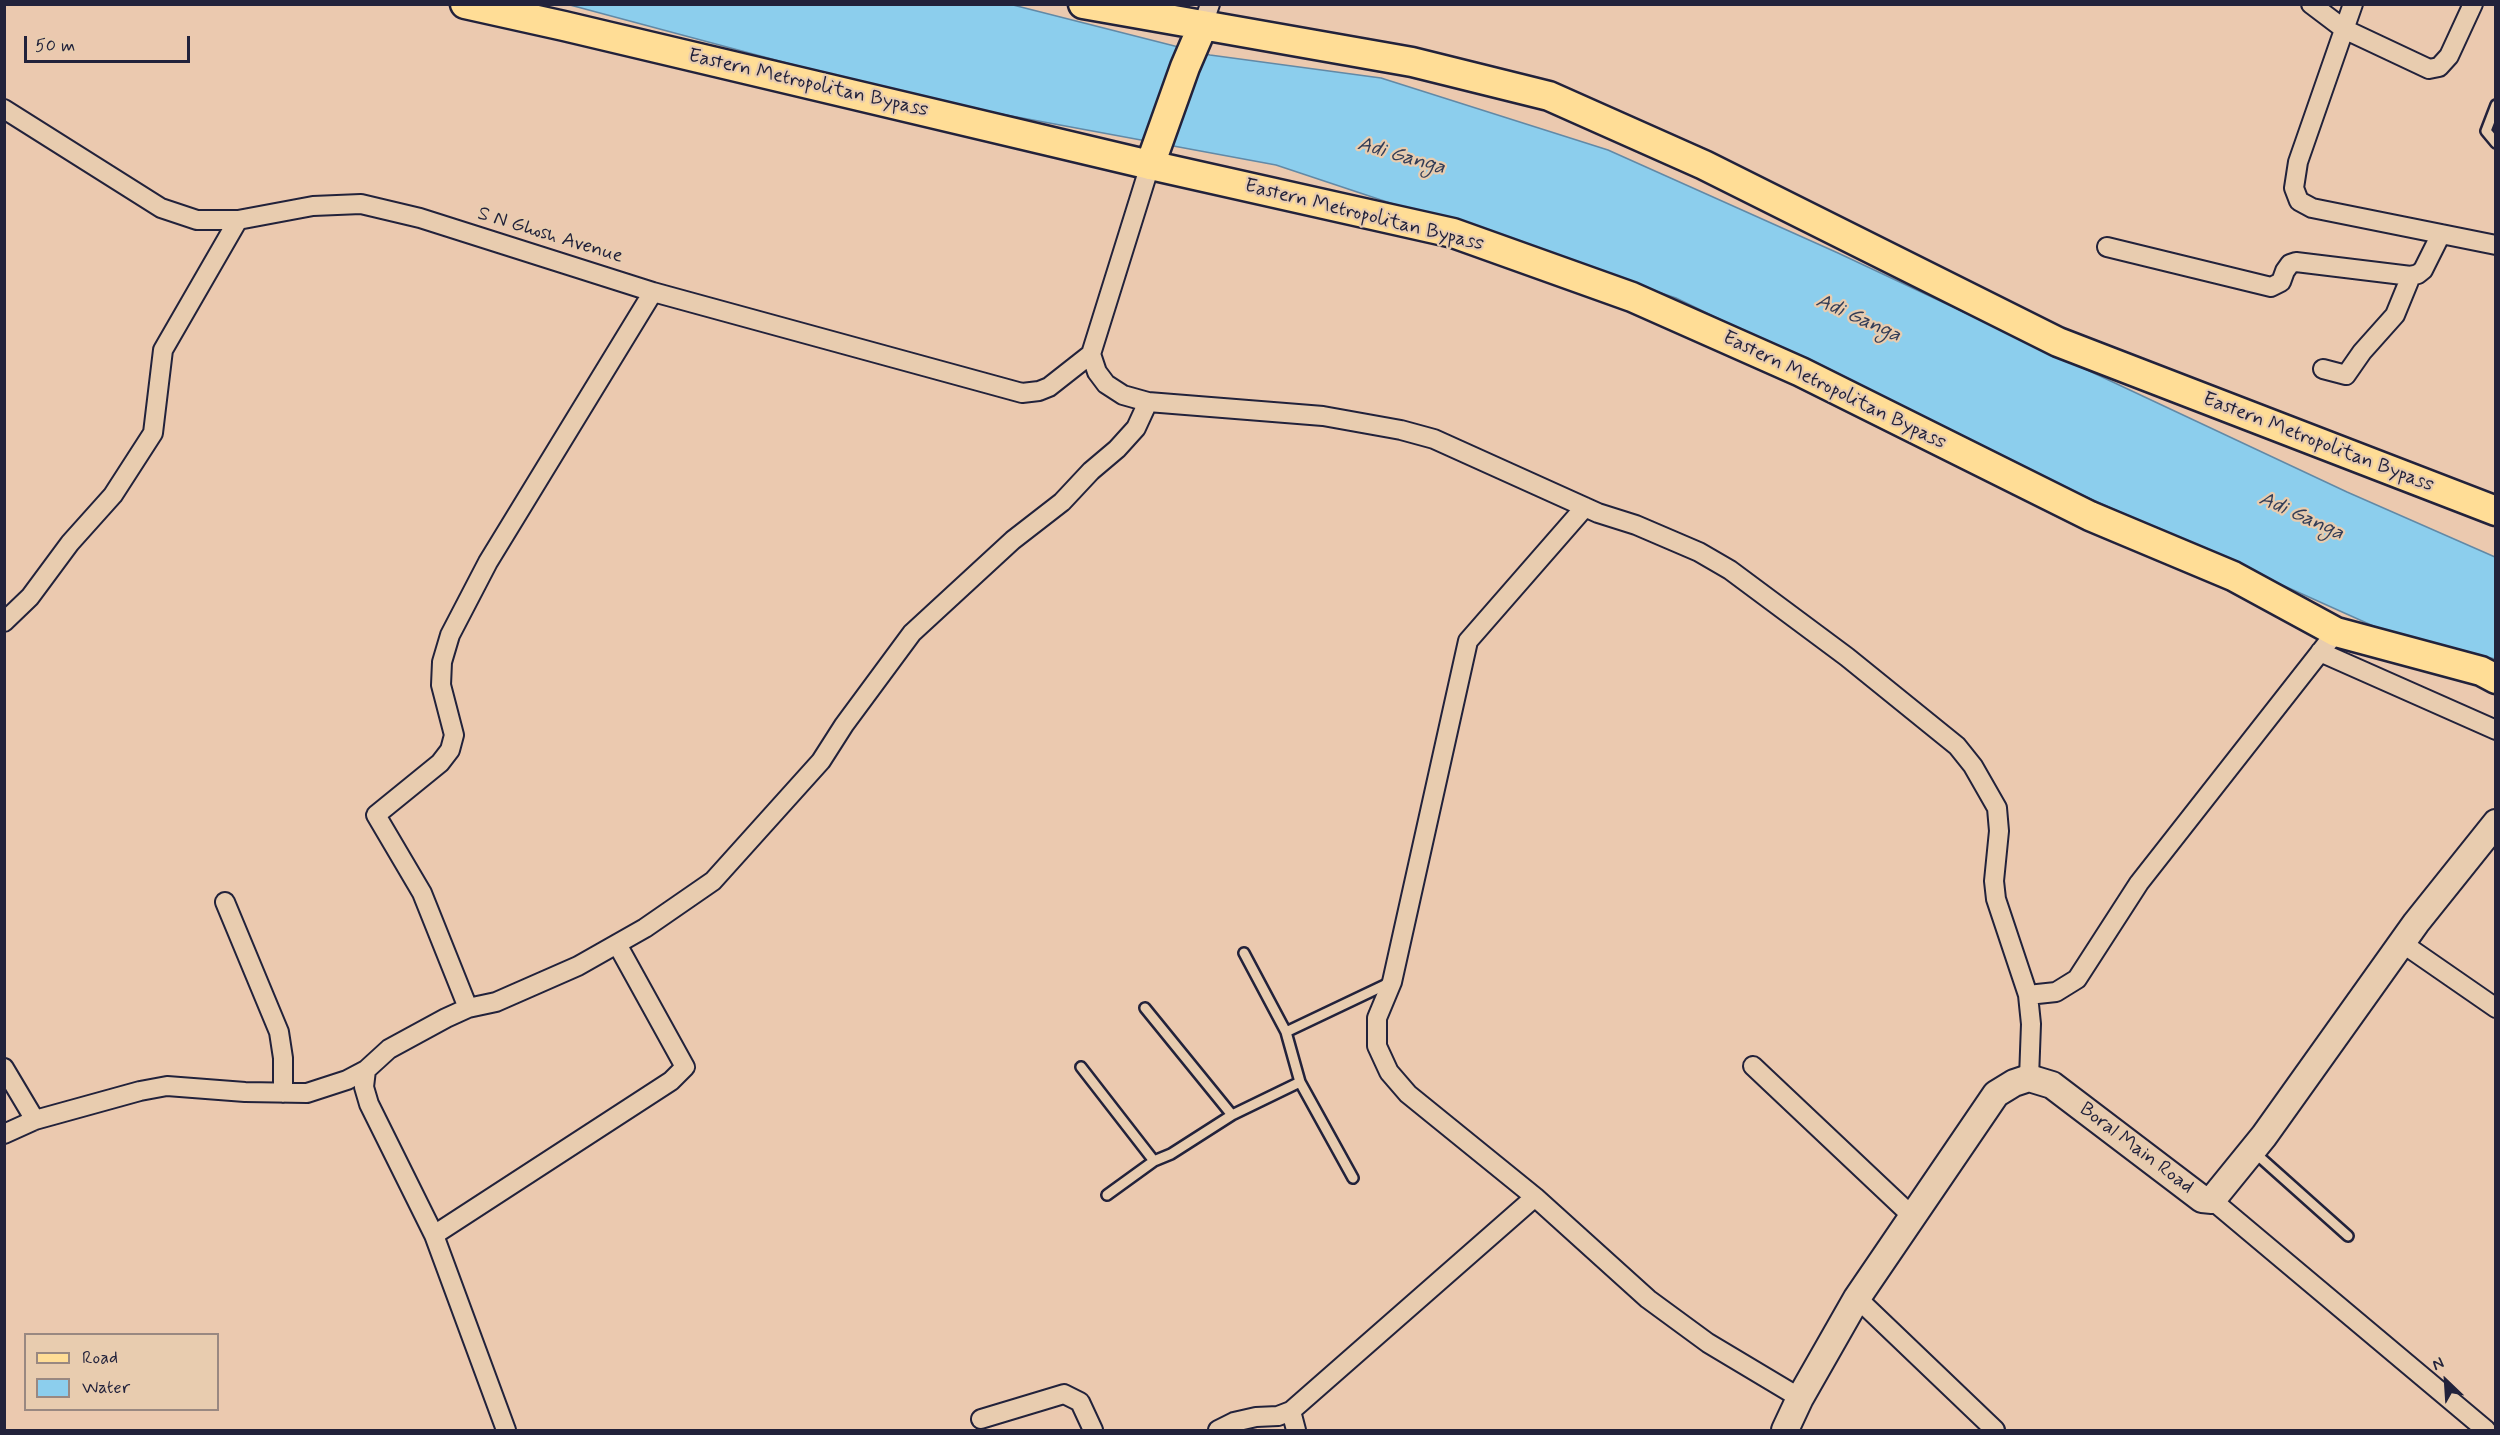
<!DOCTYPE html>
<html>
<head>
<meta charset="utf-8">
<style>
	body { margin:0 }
	#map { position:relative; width:2500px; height:1435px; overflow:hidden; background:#ebc9af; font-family:Mynerve,sans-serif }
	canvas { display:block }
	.frame { position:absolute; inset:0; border:6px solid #22223b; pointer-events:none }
	.legend { position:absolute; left:24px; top:1333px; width:195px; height:78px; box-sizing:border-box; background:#e8ccaf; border:2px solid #998881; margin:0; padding:8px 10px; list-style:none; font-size:18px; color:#22223b }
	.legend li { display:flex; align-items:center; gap:12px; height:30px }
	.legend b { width:30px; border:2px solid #998881 }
	.north { position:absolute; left:2416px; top:1351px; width:60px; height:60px; -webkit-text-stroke:4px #e8ccaf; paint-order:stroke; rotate:335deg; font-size:16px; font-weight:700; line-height:24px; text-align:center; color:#22223b }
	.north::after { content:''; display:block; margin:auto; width:21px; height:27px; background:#22223b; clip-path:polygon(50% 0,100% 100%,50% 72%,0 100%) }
	.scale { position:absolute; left:24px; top:36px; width:166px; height:27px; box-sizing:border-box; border:3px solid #22223b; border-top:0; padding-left:8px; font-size:18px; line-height:21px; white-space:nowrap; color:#22223b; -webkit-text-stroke:4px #e8ccaf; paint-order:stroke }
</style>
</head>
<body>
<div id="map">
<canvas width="2500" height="1435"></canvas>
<div class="frame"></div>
<ul class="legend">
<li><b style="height:8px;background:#ffdd96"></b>Road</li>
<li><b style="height:16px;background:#8cceed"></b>Water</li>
</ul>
<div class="north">N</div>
<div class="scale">50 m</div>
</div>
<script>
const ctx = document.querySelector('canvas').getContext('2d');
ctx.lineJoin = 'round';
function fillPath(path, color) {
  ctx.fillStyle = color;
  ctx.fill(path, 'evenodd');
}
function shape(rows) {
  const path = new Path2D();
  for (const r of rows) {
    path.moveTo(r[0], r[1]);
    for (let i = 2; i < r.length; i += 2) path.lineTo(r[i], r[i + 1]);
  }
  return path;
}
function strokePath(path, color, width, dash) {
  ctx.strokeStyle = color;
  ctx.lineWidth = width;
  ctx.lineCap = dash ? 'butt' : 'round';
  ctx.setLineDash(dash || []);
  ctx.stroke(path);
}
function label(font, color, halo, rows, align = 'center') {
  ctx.font = font + ' Mynerve,sans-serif';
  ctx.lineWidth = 4.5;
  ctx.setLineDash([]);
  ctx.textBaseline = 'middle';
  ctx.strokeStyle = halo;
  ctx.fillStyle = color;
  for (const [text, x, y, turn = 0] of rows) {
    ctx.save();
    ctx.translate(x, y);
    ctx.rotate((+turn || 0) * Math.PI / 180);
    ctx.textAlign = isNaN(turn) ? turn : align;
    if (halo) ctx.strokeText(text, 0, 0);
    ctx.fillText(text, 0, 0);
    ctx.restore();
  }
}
const water = shape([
	[570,5,1013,5,1210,55,1381,78,1608,150,1838,253,2347,492,2495,557,2495,659,2380,629,2073,491,1676,298,1276,165,925,100,570,5]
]);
fillPath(water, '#8cceed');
strokePath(water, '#6289a6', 1.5);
const lane = shape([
	[2496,105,2486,131,2496,143],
	[1244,953,1286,1032],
	[1145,1008,1232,1115],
	[1081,1067,1154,1161,1171,1154,1232,1115,1300,1082],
	[2254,1152,2348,1236],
	[1353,1178,1300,1082,1286,1032,1389,983],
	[1107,1195,1154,1161]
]);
const street = shape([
	[2311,4,2344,29,2429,69,2439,67,2449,56,2473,4],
	[2353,4,2298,162,2294,188,2299,201,2312,208,2496,245],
	[1203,25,1210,4],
	[4,109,161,208,197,220,238,220,313,206,361,204,420,218,653,292,1022,393,1039,391,1049,387,1091,354],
	[1150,165,1091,354,1097,372,1106,384,1123,395,1148,402,1323,416,1401,430,1434,439,1598,513,1636,525,1699,552,1730,570,1847,657,1957,746,1973,766,1997,808,1999,831,1994,881,1996,899,2028,995,2031,1024,2029,1078],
	[2107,247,2271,287,2281,282,2285,271,2290,264,2296,262,2411,276,2418,274,2423,270,2441,234],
	[2323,369,2346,375,2362,352,2395,315,2411,276],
	[1585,507,1468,641,1392,982,1377,1018,1377,1046,1389,1072,1408,1094,1535,1197,1648,1299,1708,1343,1800,1398],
	[4,622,30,597,70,543,113,495,153,433,163,350,238,220],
	[2320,652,2496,730],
	[225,902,279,1032,283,1058,283,1093],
	[2402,943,2496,1008],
	[2028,995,2056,992,2077,979,2139,883,2336,632],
	[468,1008,422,893,376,815,440,763,450,750,454,735,441,685,442,662,450,635,488,562,653,292],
	[1753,1066,1913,1217],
	[4,1068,35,1120],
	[4,1134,35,1120,140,1091,167,1086,245,1092,307,1093,347,1080,366,1070],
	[2212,1200,2486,1430],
	[434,1235,671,1081,685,1067,617,944],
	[1857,1298,1995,1430],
	[1291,1411,1296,1430],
	[981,1419,1064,1394,1080,1402,1093,1430],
	[506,1430,434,1235,369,1104,364,1087,366,1070,389,1049,446,1018,468,1008,496,1002,578,966,645,928,713,881,821,761,844,725,912,633,1013,540,1062,502,1091,471,1117,449,1136,428,1148,402],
	[1218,1430,1234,1422,1256,1417,1278,1416,1291,1411,1535,1197]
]);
const secondary = shape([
	[1785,1430,1800,1398,1857,1298,1996,1094,2014,1083,2029,1078,2052,1085,2202,1199,2212,1200,2264,1136,2416,923,2496,823]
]);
const primary = shape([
	[465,4,564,26,1150,165,1453,233,1632,297,1801,372,2090,516,2233,576,2336,632,2481,671,2496,679],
	[1083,4,1412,62,1549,96,1704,165,2058,342,2496,511],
	[1150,165,1185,67,1203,25]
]);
strokePath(lane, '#22223b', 14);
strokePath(street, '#22223b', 22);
strokePath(secondary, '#22223b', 30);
strokePath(primary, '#22223b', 33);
strokePath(lane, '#e8ccaf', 9);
strokePath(street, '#e8ccaf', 18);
strokePath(secondary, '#e8ccaf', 26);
strokePath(primary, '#ffdd96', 28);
label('20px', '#22223b', '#e8ccaf', [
	["Eastern Metropolitan Bypass",808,84,13],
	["Eastern Metropolitan Bypass",1364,216,14],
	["S N Ghosh Avenue",550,236,17],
	["Eastern Metropolitan Bypass",1834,391,26],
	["Eastern Metropolitan Bypass",2318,443,21],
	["Boral Main Road",2136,1149,37]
]);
label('italic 21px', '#323c56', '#e8ccaf', [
	["Adi Ganga",1401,157,16],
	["Adi Ganga",1858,319,24],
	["Adi Ganga",2301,517,24]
]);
</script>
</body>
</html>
